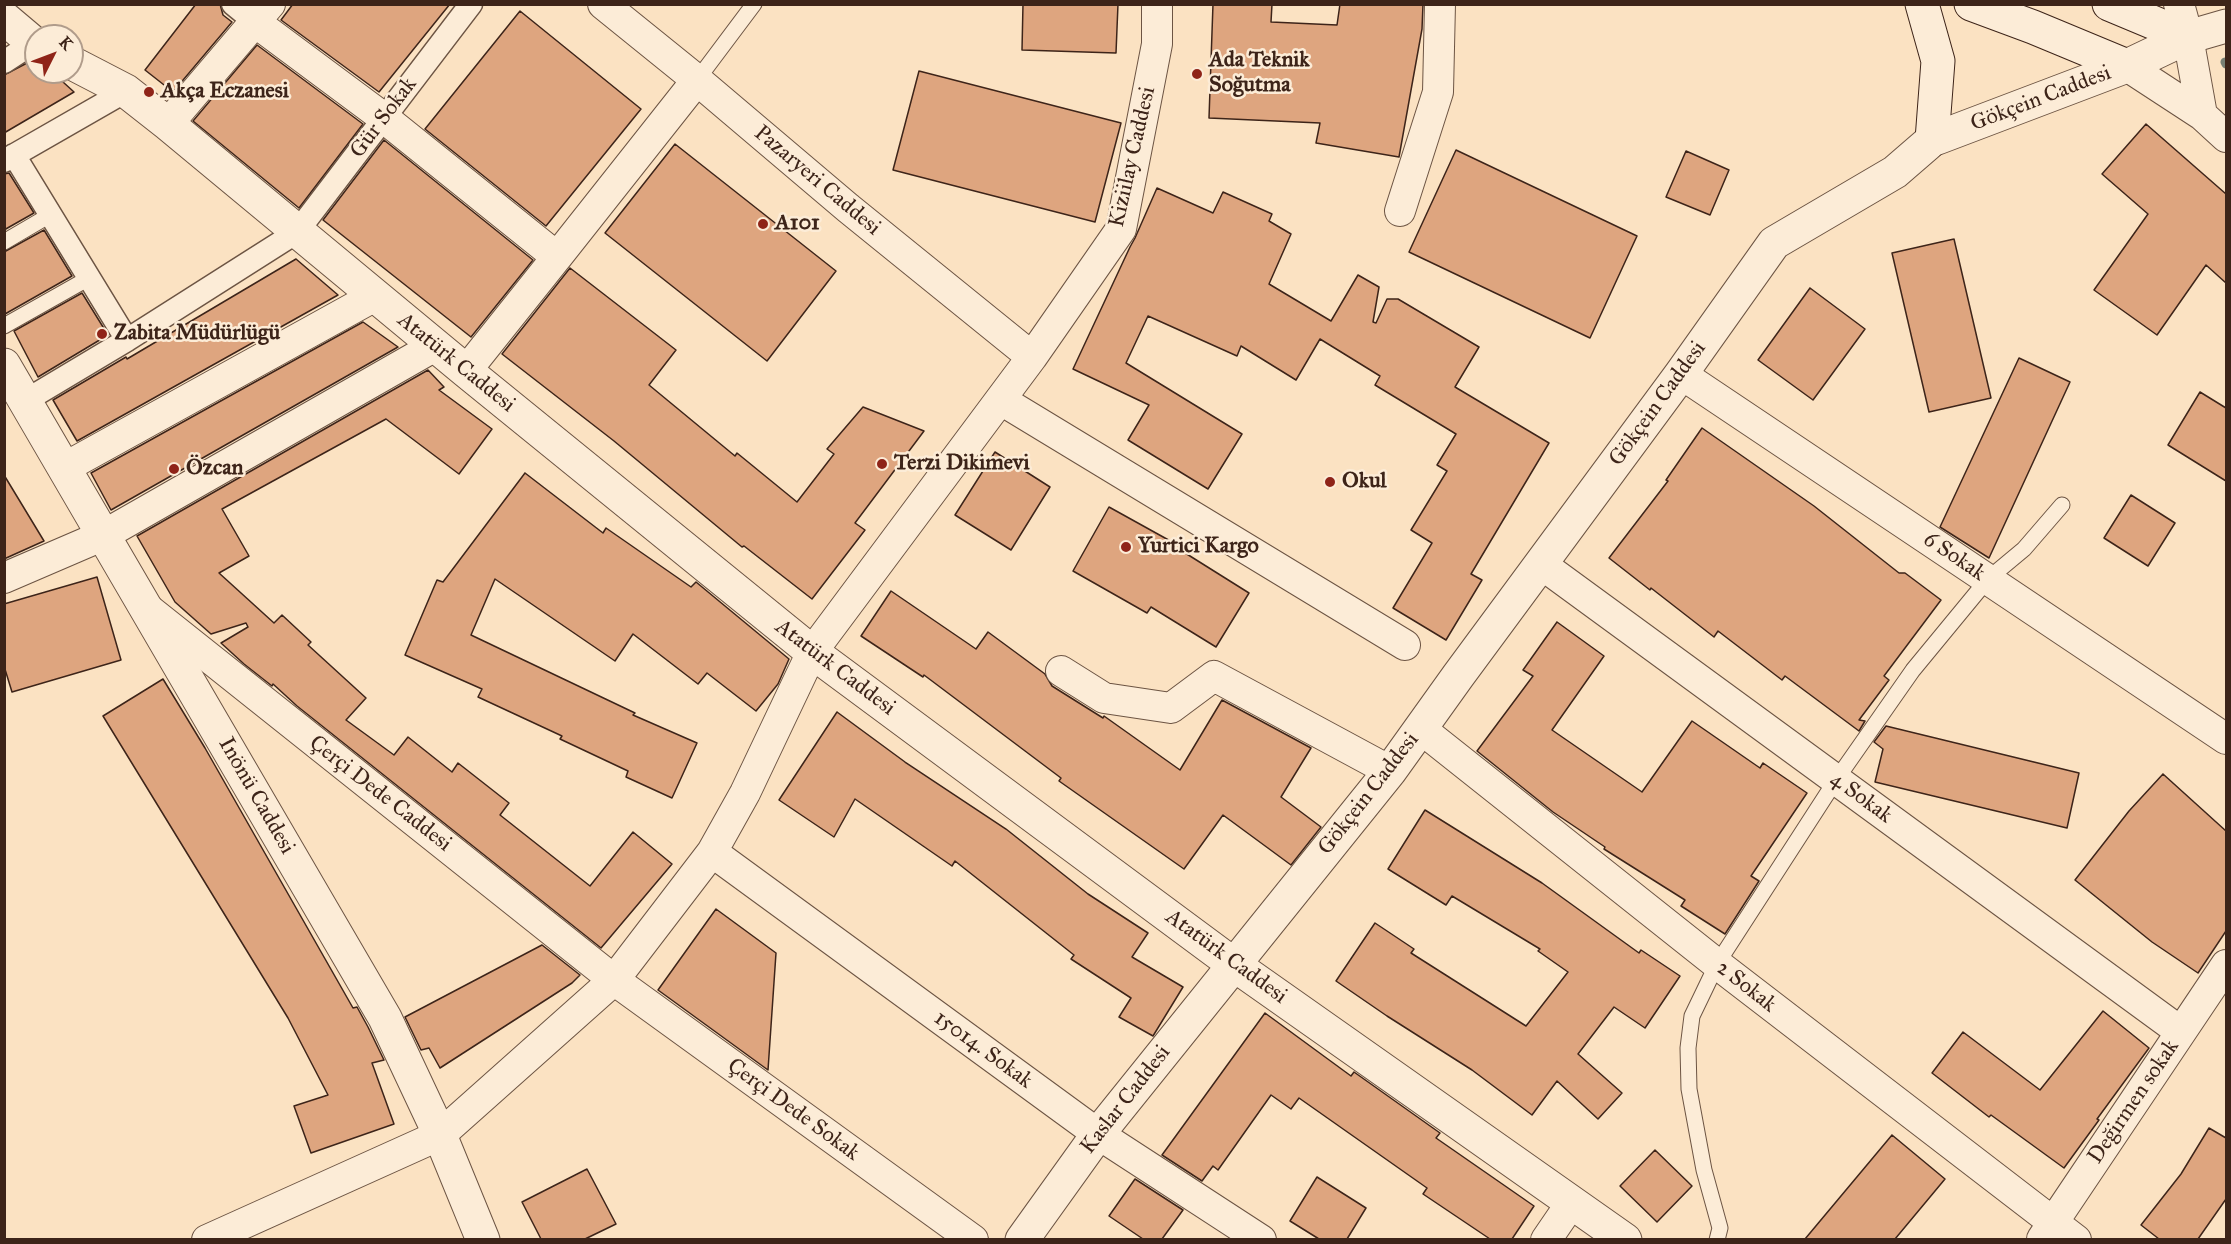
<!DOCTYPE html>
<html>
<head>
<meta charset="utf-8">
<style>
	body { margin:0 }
	#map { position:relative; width:2231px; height:1244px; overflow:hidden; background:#fbe2c2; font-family:"IM FELL Great Primer",serif }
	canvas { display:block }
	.frame { position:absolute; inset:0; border:6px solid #3d2419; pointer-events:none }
	.north { position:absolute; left:24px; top:24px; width:60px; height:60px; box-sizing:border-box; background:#fcecd7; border:2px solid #b09c8b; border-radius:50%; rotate:48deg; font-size:16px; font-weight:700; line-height:24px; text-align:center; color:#3d2419 }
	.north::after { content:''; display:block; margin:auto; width:21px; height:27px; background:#8f2418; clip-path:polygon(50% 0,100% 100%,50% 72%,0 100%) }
</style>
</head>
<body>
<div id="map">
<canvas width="2231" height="1244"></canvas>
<div class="frame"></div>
<div class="north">K</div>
</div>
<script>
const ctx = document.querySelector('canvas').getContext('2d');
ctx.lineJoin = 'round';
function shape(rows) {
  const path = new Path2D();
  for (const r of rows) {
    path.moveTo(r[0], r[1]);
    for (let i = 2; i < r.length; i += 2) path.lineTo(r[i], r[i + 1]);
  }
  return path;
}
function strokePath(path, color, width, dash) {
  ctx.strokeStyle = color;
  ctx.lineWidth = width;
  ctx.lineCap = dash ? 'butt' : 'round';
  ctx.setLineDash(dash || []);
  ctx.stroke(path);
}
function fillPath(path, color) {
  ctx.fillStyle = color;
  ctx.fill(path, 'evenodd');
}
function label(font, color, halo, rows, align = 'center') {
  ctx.font = font + ' "IM FELL Great Primer",serif';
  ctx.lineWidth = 5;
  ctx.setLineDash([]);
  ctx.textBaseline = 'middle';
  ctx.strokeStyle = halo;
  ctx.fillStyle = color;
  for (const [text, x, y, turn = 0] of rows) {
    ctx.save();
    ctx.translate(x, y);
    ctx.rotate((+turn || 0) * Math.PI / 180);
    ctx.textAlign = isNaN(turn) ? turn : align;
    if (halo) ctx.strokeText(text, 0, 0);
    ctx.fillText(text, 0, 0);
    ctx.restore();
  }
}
strokePath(shape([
	[2225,62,2226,64]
]), '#788074', 9);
const building = shape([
	[196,4,220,4,223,15,232,22,173,92,145,70,196,4],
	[293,4,450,4,379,92,281,20,293,4],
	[1023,4,1118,4,1116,53,1022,50,1023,4],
	[1213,4,1272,4,1271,22,1337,25,1340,4,1423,4,1422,29,1399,157,1316,143,1320,123,1209,118,1213,4],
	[520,11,641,109,546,226,425,129,520,11],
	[257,45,363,124,299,208,193,121,257,45],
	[29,62,36,64,36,72,52,72,74,92,4,133,4,75,29,62],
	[919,71,1121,123,1095,222,893,170,919,71],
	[2146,124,2226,194,2226,283,2206,265,2157,335,2094,290,2148,214,2102,174,2146,124],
	[384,140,533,260,471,337,323,220,384,140],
	[675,144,836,271,767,361,605,233,675,144],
	[1456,150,1637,236,1590,338,1409,252,1456,150],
	[1686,151,1729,170,1710,215,1666,197,1686,151],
	[9,173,34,213,4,230,4,174,9,173],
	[1157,188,1213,213,1223,192,1272,214,1269,221,1291,234,1269,284,1331,321,1358,275,1379,287,1373,322,1376,323,1387,299,1398,299,1479,347,1455,387,1549,443,1471,574,1482,580,1446,640,1393,608,1432,543,1411,530,1447,471,1437,465,1456,434,1375,385,1380,376,1320,339,1296,380,1241,346,1237,356,1148,316,1126,363,1242,434,1208,489,1128,440,1149,405,1073,369,1130,247,1135,238,1157,188],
	[44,230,72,276,5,314,4,252,44,230],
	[1954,239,1991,398,1929,412,1892,253,1954,239],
	[296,259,338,295,77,441,53,400,126,357,127,359,296,259],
	[570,268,676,350,649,385,735,456,737,453,797,502,834,454,827,449,863,407,924,431,855,523,865,530,812,599,744,546,742,547,614,441,502,354,570,268],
	[1810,288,1865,329,1813,400,1758,360,1810,288],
	[82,293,108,335,38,377,14,331,82,293],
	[363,322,398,347,111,510,91,473,363,322],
	[2019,358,2070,382,1989,558,1940,527,2019,358],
	[428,370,444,387,439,390,492,429,459,474,386,419,222,509,249,556,219,573,274,623,282,615,311,642,308,645,366,698,346,720,394,755,408,737,452,772,458,763,509,803,500,815,590,886,633,832,672,864,601,948,297,706,273,684,272,686,244,664,221,643,248,627,246,623,211,634,175,602,137,536,428,370],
	[2200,392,2226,408,2226,481,2168,445,2200,392],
	[1702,428,1814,506,1899,573,1905,573,1941,600,1884,676,1889,680,1859,720,1865,721,1859,731,1785,676,1782,680,1718,631,1714,637,1651,588,1650,590,1609,558,1668,481,1666,480,1702,428],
	[995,452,1050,487,1011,550,955,515,995,452],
	[525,473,603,533,606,528,691,587,696,582,789,659,778,684,756,711,707,673,698,684,633,634,615,661,495,579,471,635,635,713,633,715,697,743,672,798,626,777,628,771,560,739,562,736,478,697,482,689,405,655,437,580,443,582,525,473],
	[4,475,44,541,4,559,4,475],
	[2131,495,2175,523,2148,566,2104,538,2131,495],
	[1109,507,1183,548,1182,551,1249,593,1216,647,1151,607,1147,613,1073,571,1109,507],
	[97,577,121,660,12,692,4,666,4,604,97,577],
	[891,591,976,649,988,632,1045,674,1052,686,1103,718,1104,716,1180,770,1222,700,1311,748,1281,797,1321,827,1291,865,1223,815,1184,869,1059,781,1061,778,924,675,923,677,861,636,891,591],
	[1557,622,1604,656,1552,730,1642,792,1692,721,1760,768,1763,763,1807,793,1751,876,1759,881,1725,934,1681,906,1685,900,1604,849,1605,847,1553,812,1477,751,1533,676,1523,670,1557,622],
	[163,679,205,748,353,1008,357,1007,368,1027,384,1060,372,1063,394,1124,311,1153,294,1106,328,1095,288,1018,103,716,163,679],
	[837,712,905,762,1006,829,1088,894,1148,933,1132,957,1183,987,1153,1036,1119,1017,1131,998,1071,959,1074,955,955,861,952,866,855,799,834,837,779,800,837,712],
	[1886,726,2079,773,2067,828,1875,782,1883,749,1874,742,1886,726],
	[2163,774,2226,831,2226,931,2198,973,2152,942,2075,880,2129,811,2163,774],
	[1425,810,1542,883,1639,953,1641,950,1680,976,1645,1028,1614,1007,1578,1054,1622,1093,1598,1119,1557,1081,1532,1115,1472,1070,1387,1016,1336,981,1375,923,1414,949,1411,953,1526,1026,1568,972,1538,951,1540,949,1452,896,1446,905,1388,869,1425,810],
	[716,909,776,953,768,1070,658,990,716,909],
	[542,945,580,975,572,983,440,1068,429,1048,421,1050,405,1017,542,945],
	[2103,1011,2149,1048,2097,1119,2099,1120,2064,1168,1991,1115,1989,1117,1932,1073,1963,1032,2040,1090,2103,1011],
	[1265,1013,1351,1076,1354,1072,1440,1133,1436,1138,1534,1206,1512,1239,1490,1239,1423,1194,1427,1188,1299,1098,1291,1109,1271,1095,1218,1170,1213,1166,1202,1181,1162,1155,1265,1013],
	[2209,1128,2226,1138,2226,1199,2198,1239,2159,1239,2141,1225,2181,1174,2209,1128],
	[1892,1135,1945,1179,1895,1239,1805,1239,1892,1135],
	[1655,1150,1692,1186,1657,1222,1620,1186,1655,1150],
	[587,1169,616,1224,585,1239,541,1239,522,1202,587,1169],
	[1317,1177,1366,1208,1347,1239,1319,1239,1290,1221,1317,1177],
	[1135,1179,1183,1210,1162,1239,1143,1239,1109,1216,1135,1179]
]);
fillPath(building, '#dea57f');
strokePath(building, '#3d2419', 1.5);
const service = shape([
	[697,80,754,4],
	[4,242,50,215],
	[4,326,89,278],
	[1717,1240,1720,1228,1704,1170,1689,1089,1688,1048,1692,1016,1717,964,1836,780,1913,670,1988,579,2024,549,2062,505]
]);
const pedestrian = shape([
	[233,4,255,22],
	[4,62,33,43],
	[14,155,127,340],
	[4,161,126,91],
	[25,401,127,340,297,232,471,4]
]);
const minor = shape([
	[603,4,697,80,848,208,1032,357],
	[2179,4,2188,37,2202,115],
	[255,22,384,118,557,257,466,371],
	[2127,66,2202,115,2226,137],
	[168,124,270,4],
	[1400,211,1438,92,1440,4],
	[557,257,697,80],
	[1681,374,2226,739],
	[1001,400,1405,645],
	[64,468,375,296],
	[1541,564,2181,1032],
	[4,578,104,535,435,346],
	[148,609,614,980,973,1240],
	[1061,671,1104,698,1171,708,1214,676,1390,771],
	[1421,729,1717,964,2076,1240],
	[712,852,1098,1134,1261,1240],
	[2042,1239,2226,965],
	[207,1240,440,1135,614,980,712,852,745,793,812,652,1032,357,1121,229,1157,44,1157,4],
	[1546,1240,1572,1202]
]);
const tertiary = shape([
	[4,18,36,45],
	[72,63,126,91,168,124,466,371,812,652,1233,964,1625,1240],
	[4,365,385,1018,440,1135,483,1240],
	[1022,1240,1098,1134,1390,771,1458,676,1681,374,1774,243,1895,172,1932,140,2127,66,2188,37,2226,26]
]);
const secondary = shape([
	[1922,4,1938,61,1932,140],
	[1971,4,2033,27,2127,66],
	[2109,4,2188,37]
]);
strokePath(service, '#6c5443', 17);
strokePath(pedestrian, '#6c5443', 25);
strokePath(minor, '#6c5443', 32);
strokePath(tertiary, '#6c5443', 35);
strokePath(secondary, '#3d2419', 35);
strokePath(service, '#fcecd7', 15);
strokePath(pedestrian, '#fcecd7', 22);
strokePath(minor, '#fcecd7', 30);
strokePath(tertiary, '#fcecd7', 33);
strokePath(secondary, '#fcecd7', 33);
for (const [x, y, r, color] of [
	[1197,74,6,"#8f2418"],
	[149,92,6,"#8f2418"],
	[763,224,6,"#8f2418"],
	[102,334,6,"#8f2418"],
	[882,464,6,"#8f2418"],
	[174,469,6,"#8f2418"],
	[1330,482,6,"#8f2418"],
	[1126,547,6,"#8f2418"]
]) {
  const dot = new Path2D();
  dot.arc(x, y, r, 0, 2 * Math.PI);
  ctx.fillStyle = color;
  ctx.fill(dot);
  strokePath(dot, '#fcecd7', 2);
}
label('bold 22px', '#3d2419', '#fcecd7', [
	["Ada Teknik",1209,61],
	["Soğutma",1209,86],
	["Akça Eczanesi",161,92],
	["A101",775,224],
	["Zabita Müdürlügü",114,334],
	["Terzi Dikimevi",894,464],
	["Özcan",186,469],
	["Okul",1342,482],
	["Yurtici Kargo",1138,547]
], 'left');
label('22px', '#3d2419', '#fcecd7', [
	["Gökçein Caddesi",2041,99,-21],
	["Gür Sokak",384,118,-53],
	["Kiziilay Caddesi",1133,157,-77],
	["Pazaryeri Caddesi",817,181,40],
	["Atatürk Caddesi",456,363,39],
	["Gökçein Caddesi",1658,404,-54],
	["6 Sokak",1954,557,34],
	["Atatürk Caddesi",835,668,37],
	["Çerçi Dede Caddesi",380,794,38],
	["Gökçein Caddesi",1369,794,-52],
	["Inönü Caddesi",256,796,60],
	["4 Sokak",1861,798,36],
	["Atatürk Caddesi",1226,957,36],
	["2 Sokak",1746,987,38],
	["15014. Sokak",983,1050,36],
	["Kaslar Caddesi",1126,1100,-52],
	["Değirmen sokak",2134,1102,-56],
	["Çerçi Dede Sokak",793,1110,36]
]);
</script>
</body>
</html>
